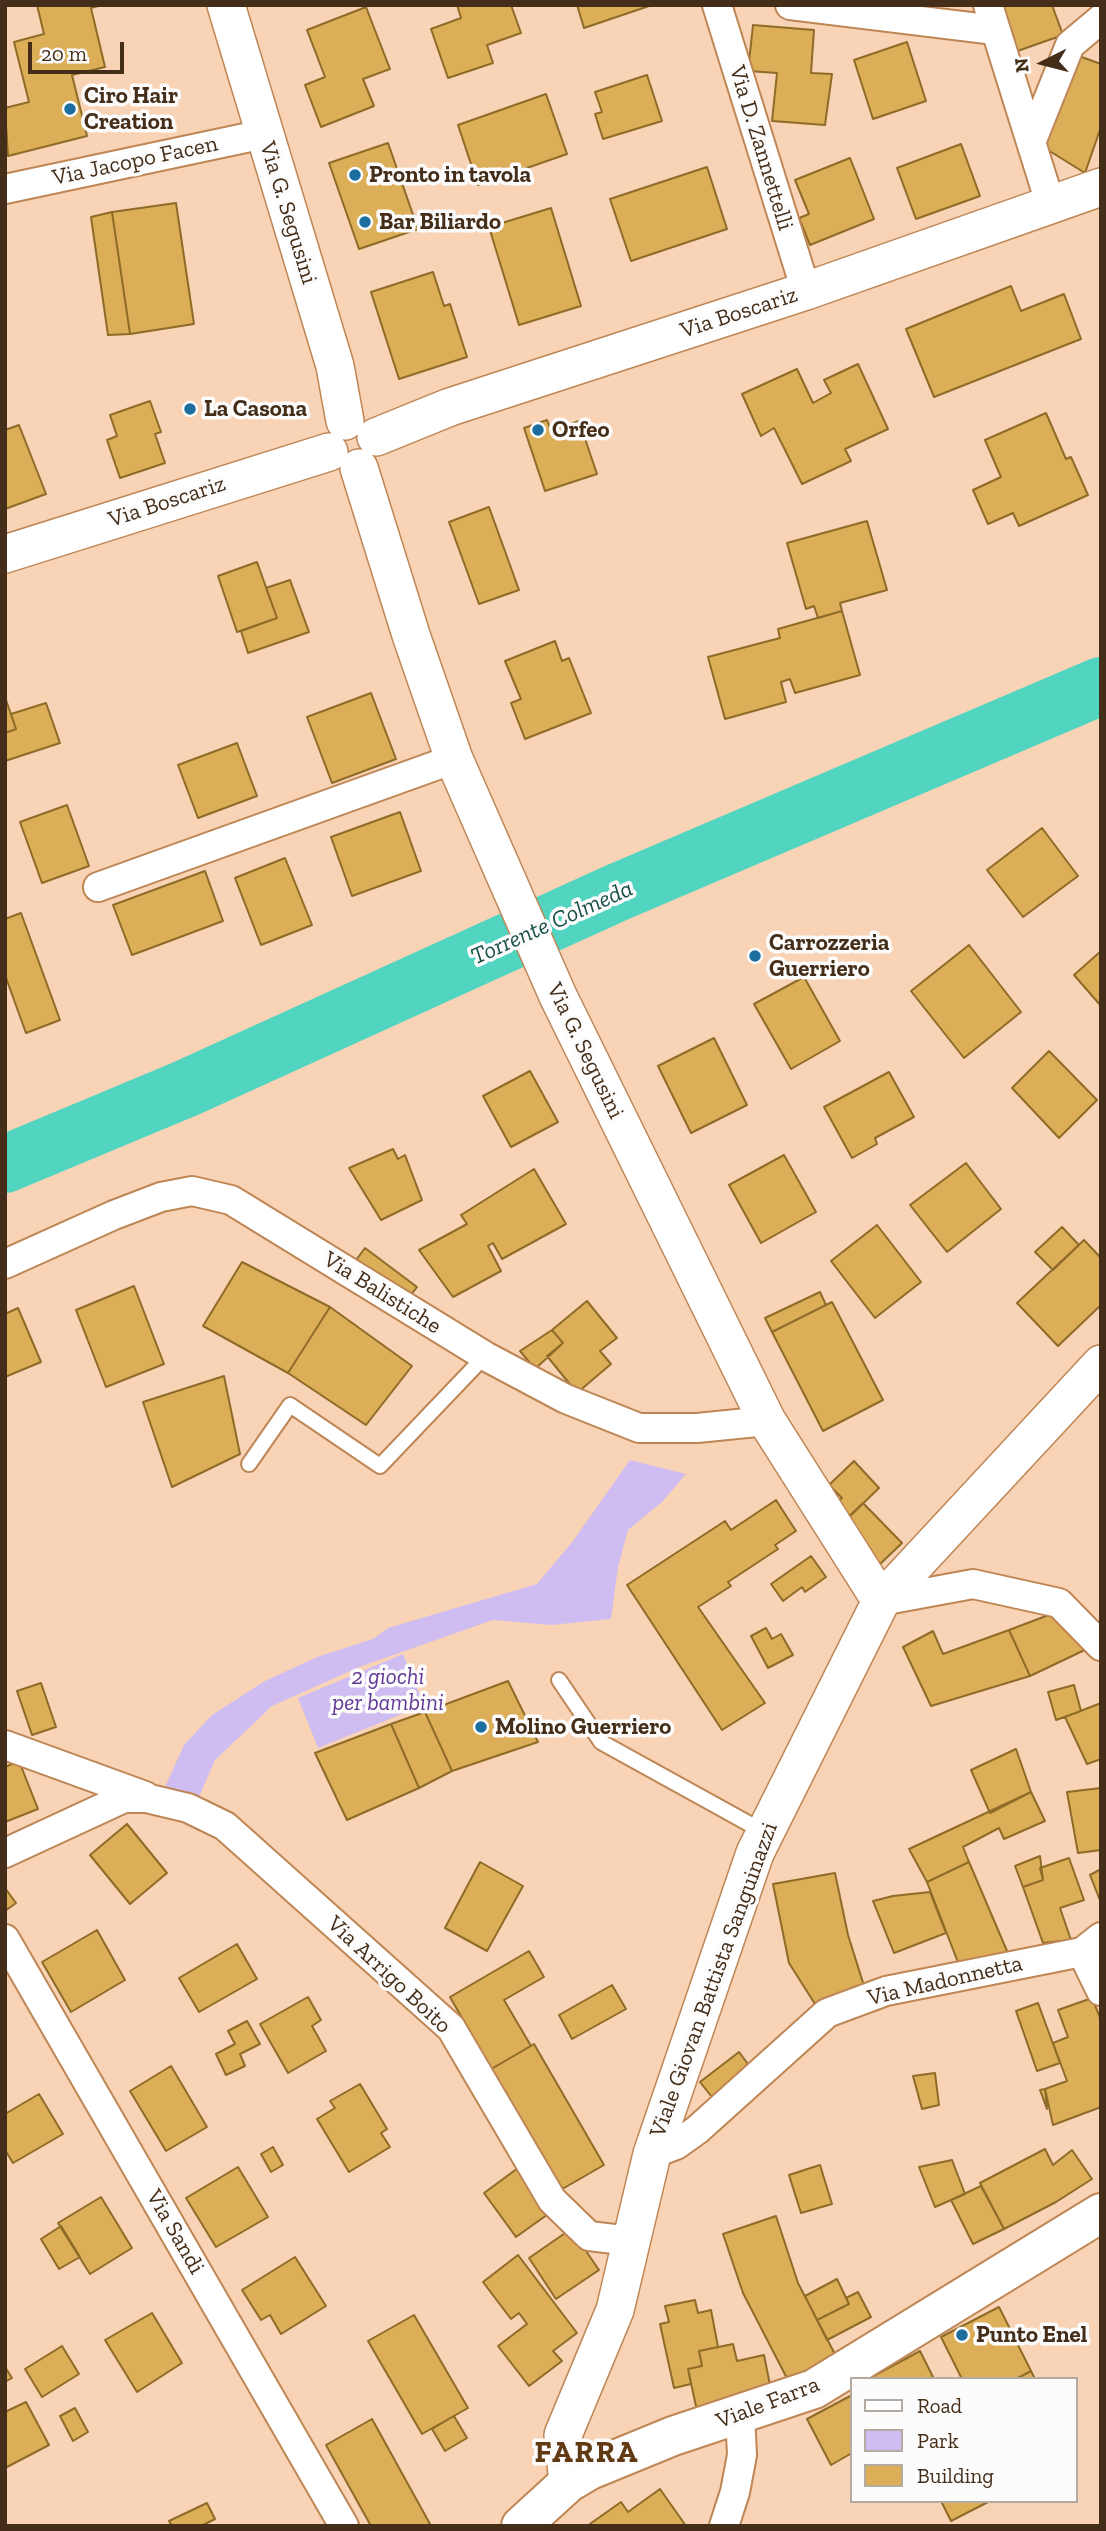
<!DOCTYPE html>
<html>
<head>
<meta charset="utf-8">
<style>
	body { margin:0 }
	#map { position:relative; width:1106px; height:2531px; overflow:hidden; background:#f8d3b5; font-family:"Zilla Slab",serif }
	canvas { display:block }
	.frame { position:absolute; inset:0; border:7px solid #452e19; pointer-events:none }
	.legend { position:absolute; left:850px; top:2377px; width:228px; height:126px; box-sizing:border-box; background:#fcfcfc; border:2px solid #b3aaa1; margin:0; padding:9px 12px; list-style:none; font-size:21px; color:#452e19 }
	.legend li { display:flex; align-items:center; gap:14px; height:35px }
	.legend b { width:35px; border:2px solid #b3aaa1 }
	.north { position:absolute; left:1008px; top:28px; width:70px; height:70px; -webkit-text-stroke:5px #fcfcfc; paint-order:stroke; rotate:264deg; font-size:19px; font-weight:700; line-height:28px; text-align:center; color:#452e19 }
	.north::after { content:''; display:block; margin:auto; width:24px; height:32px; background:#452e19; clip-path:polygon(50% 0,100% 100%,50% 72%,0 100%) }
	.scale { position:absolute; left:28px; top:42px; width:96px; height:32px; box-sizing:border-box; border:4px solid #452e19; border-top:0; padding-left:9px; font-size:21px; line-height:24px; white-space:nowrap; color:#452e19; -webkit-text-stroke:5px #fcfcfc; paint-order:stroke }
</style>
</head>
<body>
<div id="map">
<canvas width="1106" height="2531"></canvas>
<div class="frame"></div>
<ul class="legend">
<li><b style="height:9px;background:#fff"></b>Road</li>
<li><b style="height:19px;background:#cfbdf1"></b>Park</li>
<li><b style="height:19px;background:#ddae58"></b>Building</li>
</ul>
<div class="north">N</div>
<div class="scale">20 m</div>
</div>
<script>
const ctx = document.querySelector('canvas').getContext('2d');
ctx.lineJoin = 'round';
function fillPath(path, color) {
  ctx.fillStyle = color;
  ctx.fill(path, 'evenodd');
}
function shape(rows) {
  const path = new Path2D();
  for (const r of rows) {
    path.moveTo(r[0], r[1]);
    for (let i = 2; i < r.length; i += 2) path.lineTo(r[i], r[i + 1]);
  }
  return path;
}
function strokePath(path, color, width, dash) {
  ctx.strokeStyle = color;
  ctx.lineWidth = width;
  ctx.lineCap = dash ? 'butt' : 'round';
  ctx.setLineDash(dash || []);
  ctx.stroke(path);
}
function label(font, color, halo, rows, align = 'center') {
  ctx.font = font + ' "Zilla Slab",serif';
  ctx.lineWidth = 7;
  ctx.setLineDash([]);
  ctx.textBaseline = 'middle';
  ctx.strokeStyle = halo;
  ctx.fillStyle = color;
  for (const [text, x, y, turn = 0] of rows) {
    ctx.save();
    ctx.translate(x, y);
    ctx.rotate((+turn || 0) * Math.PI / 180);
    ctx.textAlign = isNaN(turn) ? turn : align;
    if (halo) ctx.strokeText(text, 0, 0);
    ctx.fillText(text, 0, 0);
    ctx.restore();
  }
}
fillPath(shape([
	[630,1460,686,1474,662,1502,628,1530,618,1567,611,1619,551,1625,493,1620,359,1667,272,1706,215,1760,196,1804,164,1789,184,1745,212,1715,265,1681,317,1657,373,1639,388,1628,537,1584,573,1541],
	[403,1654,424,1705,318,1748,298,1698]
]), '#cfbdf1');
strokePath(shape([
	[5,1164,187,1088,618,892,1101,686]
]), '#52d5c0', 58);
const building = shape([
	[37,5,102,5,91,8,105,67,72,75,87,136,8,156,5,108,29,102,14,42,44,34,37,5],
	[457,5,511,5,521,33,487,45,493,63,448,78,431,29,461,18,457,5],
	[577,5,652,5,584,28,577,5],
	[992,5,1052,5,1063,35,1009,54,992,5],
	[366,7,390,69,363,79,374,106,321,127,305,85,325,77,307,30,366,7],
	[753,25,814,30,811,73,832,74,825,125,772,121,777,73,748,71,753,25],
	[907,42,926,101,873,119,854,60,907,42],
	[1076,55,1101,64,1101,127,1085,173,1043,147,1076,55],
	[647,75,662,121,603,139,595,114,602,112,595,92,647,75],
	[546,94,567,154,478,185,458,125,546,94],
	[388,143,418,229,359,249,329,163,388,143],
	[961,144,980,196,916,219,897,168,961,144],
	[850,158,874,219,810,245,799,218,809,214,795,180,850,158],
	[707,167,727,229,631,261,610,199,707,167],
	[176,203,194,324,130,334,112,212,176,203],
	[551,208,581,306,519,325,489,227,551,208],
	[112,212,130,334,108,335,91,217,112,212],
	[433,272,444,306,450,304,467,357,399,379,371,292,433,272],
	[1011,286,1021,311,1064,294,1081,339,934,397,906,329,1011,286],
	[858,364,888,429,845,449,851,461,802,484,774,428,761,436,742,394,797,369,813,403,831,393,824,380,858,364],
	[150,401,161,432,155,434,165,463,120,478,107,440,117,436,110,415,150,401],
	[1046,413,1066,459,1071,457,1088,495,1019,526,1013,513,988,524,973,490,1001,477,985,440,1046,413],
	[547,420,551,430,579,421,597,474,545,491,524,428,547,420],
	[19,425,46,494,5,509,5,430,19,425],
	[489,507,519,590,479,604,449,522,489,507],
	[867,521,887,590,840,603,842,611,818,618,814,606,806,609,787,543,867,521],
	[257,562,277,618,237,632,218,576,257,562],
	[290,580,309,632,248,653,241,631,277,618,266,588,290,580],
	[842,611,860,675,795,693,790,679,781,682,786,702,725,719,708,657,780,638,778,629,842,611],
	[555,641,562,661,569,658,591,713,525,739,511,703,521,699,505,661,555,641],
	[371,693,396,759,332,783,307,717,371,693],
	[5,697,16,729,5,733,5,697],
	[46,703,60,743,5,761,5,733,16,729,11,714,46,703],
	[237,743,257,796,198,818,178,765,237,743],
	[67,805,89,866,42,883,20,822,67,805],
	[400,812,421,871,352,896,331,837,400,812],
	[1042,828,1078,876,1023,917,987,870,1042,828],
	[285,858,312,925,261,945,235,878,285,858],
	[205,871,223,921,132,955,113,905,205,871],
	[21,913,60,1020,26,1033,5,975,5,919,21,913],
	[969,945,1021,1012,964,1058,911,991,969,945],
	[1101,951,1101,1006,1074,975,1101,951],
	[804,977,840,1041,791,1069,754,1004,804,977],
	[714,1038,747,1105,691,1133,658,1066,714,1038],
	[1049,1051,1097,1100,1059,1138,1012,1088,1049,1051],
	[530,1071,558,1122,511,1147,483,1096,530,1071],
	[889,1072,914,1117,875,1138,877,1144,852,1158,824,1107,889,1072],
	[393,1149,398,1159,405,1155,422,1200,381,1220,349,1168,393,1149],
	[784,1155,816,1212,761,1243,729,1185,784,1155],
	[966,1163,1001,1209,947,1252,910,1205,966,1163],
	[534,1169,566,1224,502,1259,493,1243,488,1246,501,1271,453,1297,419,1250,467,1224,461,1215,534,1169],
	[877,1225,921,1282,875,1318,831,1261,877,1225],
	[1062,1227,1079,1245,1053,1270,1035,1252,1062,1227],
	[1084,1240,1101,1258,1101,1305,1058,1346,1017,1303,1084,1240],
	[365,1248,417,1287,405,1303,353,1264,365,1248],
	[242,1262,330,1307,288,1373,203,1326,242,1262],
	[134,1286,164,1364,106,1387,76,1310,134,1286],
	[820,1292,826,1305,772,1332,765,1318,820,1292],
	[587,1301,617,1338,600,1351,611,1364,577,1393,547,1356,563,1343,552,1330,587,1301],
	[832,1302,883,1400,823,1431,772,1332,832,1302],
	[330,1307,412,1366,366,1425,288,1373,330,1307],
	[18,1308,41,1362,5,1377,5,1314,18,1308],
	[552,1330,563,1343,535,1369,520,1351,552,1330],
	[224,1376,240,1454,172,1487,143,1402,224,1376],
	[854,1461,879,1488,847,1519,834,1505,842,1498,829,1485,854,1461],
	[776,1500,796,1531,775,1545,778,1549,728,1582,731,1586,698,1607,765,1703,722,1730,627,1585,725,1521,731,1530,776,1500],
	[863,1503,902,1543,878,1566,839,1526,863,1503],
	[811,1556,826,1577,805,1592,802,1587,783,1601,771,1584,811,1556],
	[1054,1613,1091,1647,1030,1676,1009,1630,1054,1613],
	[766,1628,772,1639,781,1634,793,1655,768,1668,751,1636,766,1628],
	[1009,1630,1030,1676,931,1706,903,1647,933,1631,943,1654,1009,1630],
	[508,1681,538,1742,452,1771,425,1712,508,1681],
	[41,1683,56,1727,32,1735,17,1691,41,1683],
	[1074,1685,1081,1711,1056,1720,1048,1692,1074,1685],
	[1101,1703,1101,1759,1087,1764,1065,1717,1101,1703],
	[425,1712,452,1771,419,1788,391,1724,425,1712],
	[391,1724,419,1788,347,1820,315,1753,391,1724],
	[1016,1749,1031,1792,990,1813,971,1770,1016,1749],
	[19,1761,38,1809,5,1822,5,1767,19,1761],
	[1101,1788,1101,1850,1078,1853,1067,1792,1101,1788],
	[1031,1792,1045,1821,1004,1839,999,1828,963,1847,969,1862,927,1882,909,1849,1031,1792],
	[127,1824,167,1873,130,1904,90,1855,127,1824],
	[1040,1856,1043,1880,1023,1887,1015,1866,1040,1856],
	[1069,1858,1084,1900,1060,1908,1071,1940,1043,1943,1023,1887,1043,1880,1040,1868,1069,1858],
	[480,1862,523,1886,487,1951,445,1928,480,1862],
	[969,1862,1010,1958,959,1965,927,1882,969,1862],
	[1101,1869,1101,1903,1090,1875,1101,1869],
	[835,1873,848,1935,865,1989,815,2004,789,1963,773,1884,835,1873],
	[5,1888,16,1903,5,1911,5,1888],
	[930,1892,946,1933,894,1953,873,1901,893,1896,930,1892],
	[97,1930,125,1980,71,2012,42,1962,97,1930],
	[237,1944,257,1979,199,2012,179,1978,237,1944],
	[529,1951,544,1977,504,2000,531,2046,491,2069,450,1997,529,1951],
	[612,1985,626,2009,572,2039,559,2015,612,1985],
	[308,1997,321,2020,312,2026,326,2051,288,2073,260,2024,308,1997],
	[1092,1998,1101,2020,1101,2107,1053,2125,1045,2089,1067,2081,1053,2043,1068,2037,1058,2010,1092,1998],
	[1038,2003,1060,2063,1037,2071,1016,2011,1038,2003],
	[247,2021,260,2044,240,2054,245,2066,226,2075,216,2054,235,2044,228,2031,247,2021],
	[534,2044,604,2165,557,2192,488,2071,534,2044],
	[739,2052,754,2072,715,2101,700,2082,739,2052],
	[171,2066,207,2127,166,2151,130,2091,171,2066],
	[935,2073,939,2105,922,2109,913,2076,935,2073],
	[360,2084,387,2129,381,2133,390,2147,349,2172,317,2119,335,2108,330,2101,360,2084],
	[1045,2089,1047,2109,1040,2090,1045,2089],
	[39,2094,63,2134,13,2163,5,2150,5,2114,39,2094],
	[273,2147,283,2165,271,2172,261,2154,273,2147],
	[1045,2149,1053,2165,1072,2150,1092,2179,1056,2202,1004,2229,980,2183,1045,2149],
	[952,2160,965,2194,935,2207,919,2167,952,2160],
	[820,2165,832,2204,801,2213,789,2175,820,2165],
	[238,2167,268,2217,216,2247,186,2198,238,2167],
	[518,2168,551,2212,516,2237,484,2193,518,2168],
	[981,2186,1004,2229,973,2244,951,2200,981,2186],
	[101,2197,132,2248,90,2274,58,2223,101,2197],
	[776,2216,798,2283,838,2360,792,2388,743,2293,723,2234,776,2216],
	[61,2226,80,2257,59,2269,41,2239,61,2226],
	[571,2229,599,2270,556,2299,529,2258,571,2229],
	[518,2255,577,2333,553,2351,562,2361,529,2386,498,2346,527,2324,519,2313,511,2319,483,2282,518,2255],
	[295,2257,326,2306,281,2334,270,2315,261,2320,242,2290,295,2257],
	[837,2279,849,2304,817,2320,805,2296,837,2279],
	[858,2292,871,2317,827,2340,817,2320,849,2304,846,2298,858,2292],
	[695,2300,698,2313,711,2310,718,2347,699,2351,702,2366,688,2369,691,2384,674,2388,660,2324,669,2322,665,2306,695,2300],
	[999,2307,1031,2371,1016,2379,962,2379,941,2337,999,2307],
	[152,2313,182,2363,137,2392,105,2340,152,2313],
	[414,2315,468,2408,422,2434,368,2341,414,2315],
	[733,2344,737,2361,764,2355,772,2395,697,2411,688,2369,702,2366,699,2351,733,2344],
	[62,2346,79,2374,42,2397,25,2369,62,2346],
	[920,2351,934,2379,868,2379,920,2351],
	[5,2367,12,2378,5,2382,5,2367],
	[1031,2371,1035,2379,1016,2379,1031,2371],
	[852,2395,852,2453,831,2465,807,2419,852,2395],
	[26,2402,49,2445,5,2468,5,2412,26,2402],
	[75,2408,88,2432,73,2441,60,2416,75,2408],
	[454,2416,467,2438,445,2451,432,2429,454,2416],
	[372,2419,430,2524,426,2526,371,2526,326,2445,372,2419],
	[660,2489,686,2526,587,2526,621,2502,628,2512,660,2489],
	[941,2501,990,2501,951,2521,941,2501],
	[207,2503,215,2519,201,2526,172,2526,169,2521,207,2503]
]);
fillPath(building, '#ddae58');
strokePath(building, '#8e6b27', 2);
const service = shape([
	[249,1464,290,1405,380,1466,485,1356],
	[559,1680,601,1742,764,1832]
]);
const minor = shape([
	[717,5,806,291],
	[790,5,995,30],
	[988,5,1051,206],
	[1032,140,1070,45,1101,19],
	[5,189,264,134],
	[98,887,454,759],
	[5,1264,114,1215,161,1197,192,1191,231,1200,485,1356,566,1399,639,1428,697,1428,767,1421],
	[881,1601,973,1584,1059,1603,1101,1646],
	[5,1745,145,1796],
	[5,1853,124,1798,146,1798,188,1808,225,1826,451,2028,552,2200,589,2236,631,2241],
	[1101,1937,1082,1952,1101,1991],
	[5,1939,344,2526],
	[652,2154,676,2145,697,2130,827,2013,886,1991,1082,1952],
	[724,2526,735,2492,742,2455,740,2415]
]);
const tertiary = shape([
	[226,5,335,366,345,421],
	[376,437,450,407,806,291,1101,187],
	[359,468,411,635,454,759,558,996,767,1421,881,1601],
	[5,554,329,452],
	[568,2483,563,2435,615,2310,652,2154,755,1853,881,1601,1101,1364]
]);
const secondary = shape([
	[521,2526,568,2483,590,2470,673,2436,814,2389,1101,2213]
]);
strokePath(service, '#bf8655', 18);
strokePath(minor, '#bf8655', 32);
strokePath(tertiary, '#bf8655', 40);
strokePath(secondary, '#bf8655', 42);
strokePath(service, '#fff', 14);
strokePath(minor, '#fff', 28);
strokePath(tertiary, '#fff', 37);
strokePath(secondary, '#fff', 38);
for (const [x, y, r, color] of [
	[70,109,7,"#1c6e9f"],
	[355,175,7,"#1c6e9f"],
	[365,222,7,"#1c6e9f"],
	[190,409,7,"#1c6e9f"],
	[538,430,7,"#1c6e9f"],
	[755,956,7,"#1c6e9f"],
	[481,1727,7,"#1c6e9f"],
	[962,2335,7,"#1c6e9f"]
]) {
  const dot = new Path2D();
  dot.arc(x, y, r, 0, 2 * Math.PI);
  ctx.fillStyle = color;
  ctx.fill(dot);
  strokePath(dot, '#fcfcfc', 2.5);
}
label('bold 23px', '#452e19', '#fcfcfc', [
	["Ciro Hair",84,96],
	["Creation",84,122],
	["Pronto in tavola",369,175],
	["Bar Biliardo",379,222],
	["La Casona",204,409],
	["Orfeo",552,430],
	["Carrozzeria",769,943],
	["Guerriero",769,969],
	["Molino Guerriero",495,1727],
	["Punto Enel",976,2335]
], 'left');
label('23px', '#452e19', '#fcfcfc', [
	["Via D. Zannettelli",761,148,73],
	["Via Jacopo Facen",135,161,-12],
	["Via G. Segusini",288,213,73],
	["Via Boscariz",739,313,-18],
	["Via Boscariz",167,502,-18],
	["Via G. Segusini",585,1051,64],
	["Via Balistiche",382,1293,32],
	["Via Arrigo Boito",389,1975,43],
	["Viale Giovan Battista Sanguinazzi",714,1980,-70],
	["Via Madonnetta",945,1981,-13],
	["Via Sandi",175,2232,60],
	["Viale Farra",768,2403,-21]
]);
label('italic 23px', '#613896', '#fcfcfc', [
	["2 giochi",388,1677],
	["per bambini",388,1703]
]);
label('italic 24px', '#195048', '#fcfcfc', [
	["Torrente Colmeda",552,923,-24]
]);
ctx.letterSpacing = '2px';
label('bold 30px', '#613913', '#fcfcfc', [
	["FARRA",587,2453]
]);
ctx.letterSpacing = '0px';
</script>
</body>
</html>
